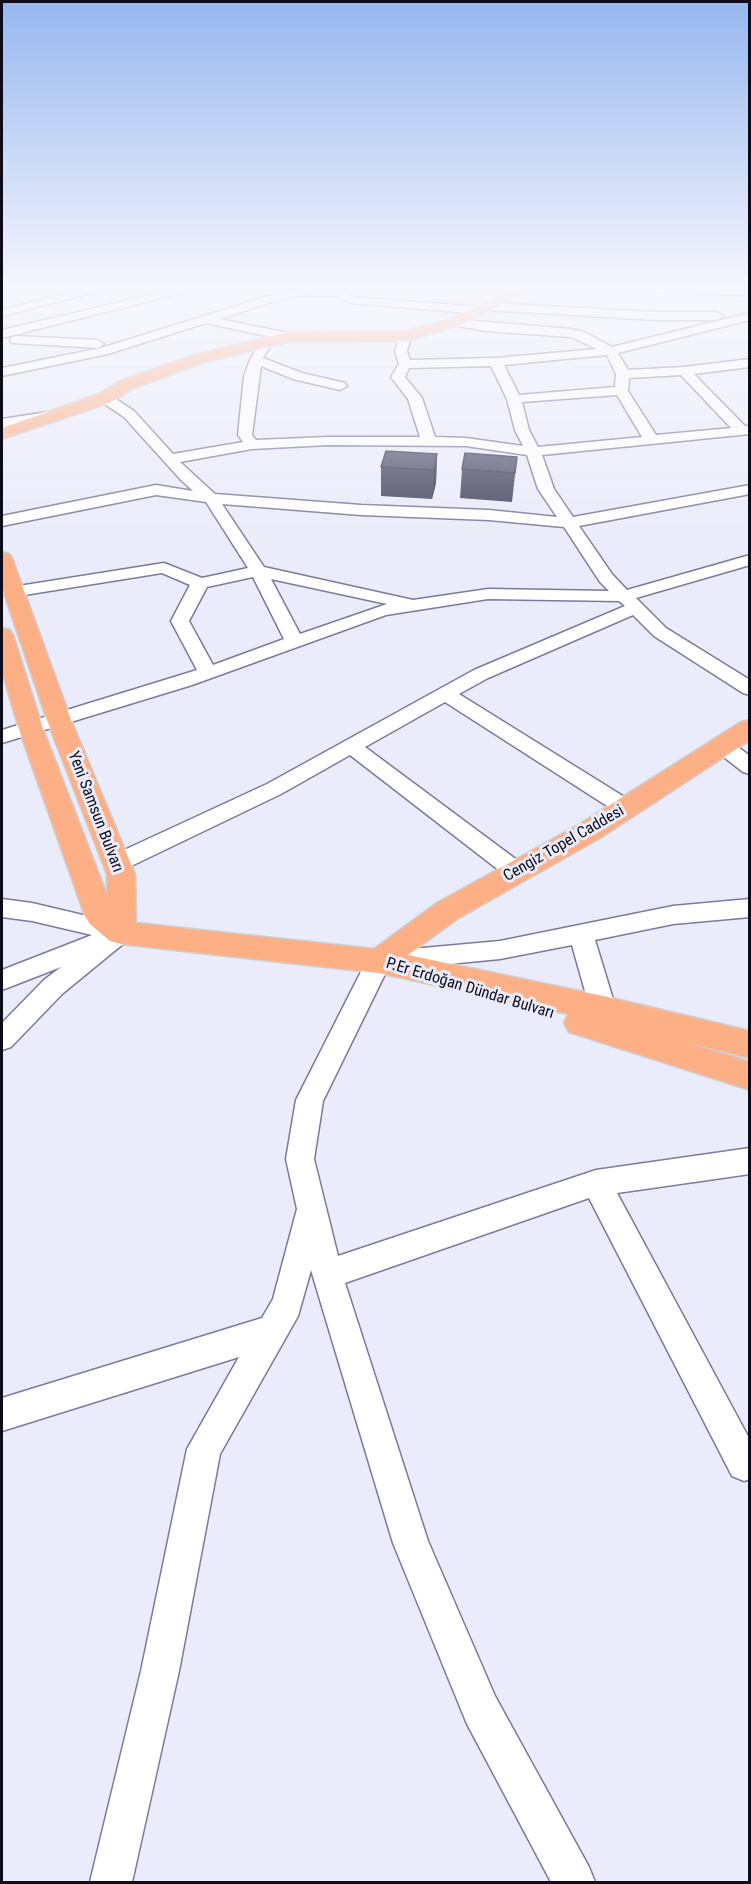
<!DOCTYPE html>
<html>
<head>
<meta charset="utf-8">
<style>
	body { margin:0 }
	#map { position:relative; width:751px; height:1884px; overflow:hidden; background:#ebecfb; font-family:"Roboto Condensed",sans-serif }
	canvas { display:block }
	.frame { position:absolute; inset:0; border:3px solid #0d0c18; pointer-events:none }
</style>
</head>
<body>
<div id="map">
<canvas width="751" height="1884"></canvas>
<div class="frame"></div>
</div>
<script>
const ctx = document.querySelector('canvas').getContext('2d');
ctx.lineJoin = 'round';
function shape(rows) {
  const path = new Path2D();
  for (const r of rows) {
    path.moveTo(r[0], r[1]);
    for (let i = 2; i < r.length; i += 2) path.lineTo(r[i], r[i + 1]);
  }
  return path;
}
function strokePath(path, color, width, dash) {
  ctx.strokeStyle = color;
  ctx.lineWidth = width;
  ctx.lineCap = dash ? 'butt' : 'round';
  ctx.setLineDash(dash || []);
  ctx.stroke(path);
}
function fillPath(path, color) {
  ctx.fillStyle = color;
  ctx.fill(path, 'evenodd');
}
function label(font, color, halo, rows, align = 'center') {
  ctx.font = font + ' "Roboto Condensed",sans-serif';
  ctx.lineWidth = 6;
  ctx.setLineDash([]);
  ctx.textBaseline = 'middle';
  ctx.strokeStyle = halo;
  ctx.fillStyle = color;
  for (const [text, x, y, turn = 0] of rows) {
    ctx.save();
    ctx.translate(x, y);
    ctx.rotate((+turn || 0) * Math.PI / 180);
    ctx.textAlign = isNaN(turn) ? turn : align;
    if (halo) ctx.strokeText(text, 0, 0);
    ctx.fillText(text, 0, 0);
    ctx.restore();
  }
}
const minor = shape([
	[90,288,111,288,2,316,2,310,90,288],
	[180,288,202,288,2,338,2,330,180,288],
	[336,288,348,288,345,292,353,297,483,307,489,303,656,312,717,312,723,316,717,320,656,320,486,310,480,314,350,303,336,296,306,295,275,301,220,319,293,334,295,337,293,340,289,341,206,323,108,354,2,376,2,368,101,348,269,296,306,289,336,288],
	[625,288,734,288,747,290,749,292,743,295,631,291,625,288],
	[750,313,750,320,618,353,628,370,684,367,750,359,750,367,694,374,745,426,750,426,750,434,542,455,554,489,573,517,750,485,750,494,579,526,612,574,627,590,750,555,750,565,636,598,666,628,750,680,750,695,743,693,654,636,633,615,488,678,459,694,634,803,637,808,634,813,626,815,618,813,445,702,365,747,525,866,528,872,525,878,517,880,509,878,350,755,281,794,125,869,117,871,109,869,106,863,109,857,267,784,474,670,625,606,619,601,488,599,386,615,192,685,2,743,2,730,197,670,171,621,190,585,162,573,12,597,6,596,3,592,6,588,164,563,202,578,248,568,206,502,156,495,2,526,2,516,156,485,193,491,181,480,124,417,100,401,98,398,100,395,110,395,134,411,173,454,243,442,238,435,244,376,250,360,263,338,267,337,273,341,263,358,302,373,345,383,347,386,340,390,293,379,261,366,252,435,256,440,328,437,420,437,408,399,391,377,399,364,395,351,401,333,405,332,411,336,407,351,410,360,496,358,597,349,571,337,486,331,452,325,452,319,571,329,584,332,612,347,750,313],
	[607,355,616,374,615,387,519,395,504,365,607,355],
	[491,366,507,399,515,430,523,446,466,438,435,437,422,398,405,377,409,368,491,366],
	[681,375,731,428,656,435,628,391,629,378,681,375],
	[617,395,642,437,538,447,529,430,522,402,617,395],
	[328,445,466,446,527,455,538,489,557,517,489,510,361,505,215,494,180,462,252,449,328,445],
	[222,504,361,515,489,520,564,527,600,582,609,591,488,589,413,600,264,567,222,504],
	[253,577,284,639,213,665,189,621,207,587,253,577],
	[271,579,387,604,300,634,271,579],
	[16,336,98,340,104,344,98,348,12,343,10,340,12,337,16,336],
	[54,411,59,412,61,415,59,418,2,427,2,419,54,411],
	[723,739,730,741,750,756,750,774,743,772,716,751,713,746,716,741,723,739],
	[2,899,32,903,121,924,129,927,133,933,129,939,62,994,11,1047,2,1050,2,1023,44,980,61,967,2,990,2,970,92,935,32,921,2,917,2,899],
	[750,899,750,917,673,924,595,940,616,1009,612,1016,603,1019,594,1016,590,1009,572,945,500,959,387,970,323,1101,314,1159,338,1256,596,1170,750,1148,750,1174,617,1193,750,1440,750,1479,744,1481,732,1476,589,1198,345,1283,428,1541,495,1696,589,1867,595,1882,551,1882,467,1724,393,1543,311,1270,298,1316,220,1454,179,1671,132,1882,90,1882,141,1671,187,1449,239,1357,2,1431,2,1398,262,1318,273,1299,297,1209,286,1159,296,1100,370,954,379,952,500,941,673,906,750,899]
]);
const major = shape([
	[516,288,535,288,461,325,405,341,289,342,205,362,134,388,111,402,2,439,2,428,99,394,122,380,194,355,289,332,405,331,451,319,516,288],
	[2,552,9,554,12,558,71,720,135,874,136,923,374,949,437,903,580,824,741,722,750,720,750,740,600,838,457,919,408,955,603,996,750,1031,750,1058,689,1043,750,1062,750,1090,569,1032,564,1023,568,1014,379,973,121,944,110,941,90,924,85,916,19,729,2,671,2,628,10,630,13,635,43,729,107,895,107,874,47,720,2,587,2,552]
]);
strokePath(minor, '#7a7a9b', 3);
strokePath(major, '#cfced1', 3);
fillPath(minor, '#fff');
fillPath(major, '#fdaf86');
fillPath(shape([
	[437,454,436,483,432,499,381,496,381,467],
	[517,457,512,502,460,498,462,469]
]), '#42425c');
fillPath(shape([
	[437,454,436,483,432,499,434,470]
]), '#36364b');
const building = shape([
	[386,451,437,454,434,470,381,467,386,451],
	[465,453,517,457,515,473,462,469,465,453]
]);
fillPath(building, '#4d4d6b');
strokePath(building, '#36364b', 1.5);
const sky = ctx.createLinearGradient(0, 0, 0, 552);
sky.addColorStop(0, '#96b7ee');
sky.addColorStop(0.52, '#f6f6fd');
sky.addColorStop(1, '#f6f6fd00');
ctx.fillStyle = sky;
ctx.fillRect(0, 0, 751, 552);
label('16px', '#0d0c18', '#ebecfb', [
	["Yeni Samsun Bulvarı",95,812,69],
	["Cengiz Topel Caddesi",564,844,-30],
	["P.Er Erdoğan Dündar Bulvarı",470,989,17]
]);
</script>
</body>
</html>
